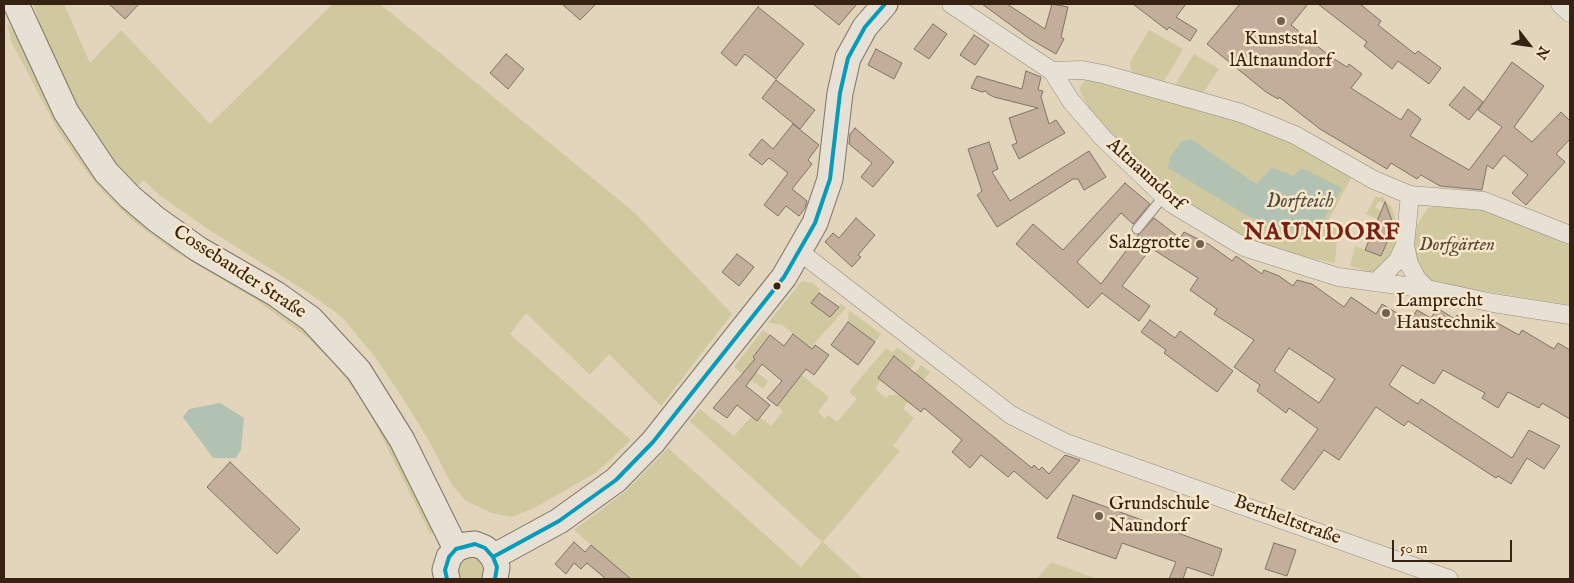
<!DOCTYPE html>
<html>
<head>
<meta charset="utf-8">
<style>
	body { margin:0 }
	#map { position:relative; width:1574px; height:583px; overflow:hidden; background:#e3d5bc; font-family:"IM FELL English",serif }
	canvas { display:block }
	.frame { position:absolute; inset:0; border:5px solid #352212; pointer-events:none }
	.north { position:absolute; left:1504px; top:20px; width:50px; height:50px; -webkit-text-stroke:4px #f7e6ca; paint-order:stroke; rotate:120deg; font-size:14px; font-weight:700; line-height:20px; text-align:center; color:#352212 }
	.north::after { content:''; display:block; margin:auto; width:18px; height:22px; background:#352212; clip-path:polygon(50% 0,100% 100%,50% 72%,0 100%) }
	.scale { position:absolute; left:1392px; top:540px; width:120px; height:22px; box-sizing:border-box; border:2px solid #352212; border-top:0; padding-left:6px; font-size:15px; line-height:18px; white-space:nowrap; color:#352212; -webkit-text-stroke:4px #f7e6ca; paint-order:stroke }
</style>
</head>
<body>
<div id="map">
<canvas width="1574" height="583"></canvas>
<div class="frame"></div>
<div class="north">N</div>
<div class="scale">50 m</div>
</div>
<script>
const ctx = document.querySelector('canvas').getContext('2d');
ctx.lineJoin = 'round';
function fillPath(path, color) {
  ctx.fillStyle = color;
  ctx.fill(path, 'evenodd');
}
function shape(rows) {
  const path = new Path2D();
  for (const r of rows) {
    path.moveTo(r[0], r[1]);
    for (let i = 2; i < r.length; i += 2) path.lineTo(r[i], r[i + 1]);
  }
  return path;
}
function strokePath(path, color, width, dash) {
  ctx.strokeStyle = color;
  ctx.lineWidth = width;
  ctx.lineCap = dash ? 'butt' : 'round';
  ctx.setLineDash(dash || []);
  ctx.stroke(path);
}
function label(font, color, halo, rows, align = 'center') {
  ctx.font = font + ' "IM FELL English",serif';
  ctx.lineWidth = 5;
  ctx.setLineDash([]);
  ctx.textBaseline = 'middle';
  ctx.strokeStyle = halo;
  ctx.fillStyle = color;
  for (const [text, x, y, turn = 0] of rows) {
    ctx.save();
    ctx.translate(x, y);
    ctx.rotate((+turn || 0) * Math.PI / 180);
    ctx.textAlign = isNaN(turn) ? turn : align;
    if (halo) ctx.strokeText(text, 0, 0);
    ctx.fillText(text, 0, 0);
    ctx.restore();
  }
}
fillPath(shape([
	[33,4,64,4,90,63,121,30,210,124,333,4,380,4,635,213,732,314,661,406,609,354,590,375,526,313,510,334,631,440,597,472,534,508,512,517,492,513,466,501,452,485,428,439,402,397,375,357,342,317,312,295,208,229,159,195,144,180,135,188,95,142,57,73],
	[7,23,16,33,64,127,261,294,312,333,363,392,436,530,430,534,374,421,358,394,333,363,308,338,255,299,172,250,133,221,102,191,80,163,57,129,12,43],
	[1149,30,1183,49,1164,81,1135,74,1131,71,1130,62],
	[1194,54,1219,69,1203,93,1176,87,1177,81],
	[1085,79,1139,90,1226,117,1277,136,1354,173,1327,223,1338,230,1335,263,1271,250,1238,236,1184,200,1123,147,1091,112,1081,93,1080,87],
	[1376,196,1379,198,1382,196,1392,208,1399,229,1400,244,1376,274,1350,266,1355,246,1382,256,1394,226,1386,205,1379,201,1375,207,1381,211,1385,223,1366,214],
	[1447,204,1494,212,1570,242,1570,305,1428,282,1410,247,1413,231,1428,208],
	[802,281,812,283,820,289,812,303,830,317,841,304,846,308,804,355,806,344,781,324,768,323],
	[849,310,881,334,875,342,848,322],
	[763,330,770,335,753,357,761,363,755,371,768,381,763,389,734,367],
	[897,347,916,361,911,369,895,357,878,378,881,380,875,389,886,398,889,395,897,395,921,365,930,372,924,380,920,378,903,409,914,418,893,446,900,451,823,542,863,579,630,579,574,530,625,492,668,448,801,567,822,542,690,421,700,409,734,436,751,417,756,421,760,417,771,426,783,411,777,406,797,380,799,373,829,397,818,412,825,419,828,415,837,422,857,399,849,392,886,348,893,353],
	[469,557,476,558,482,562,485,568,482,579,461,579,458,574,459,566],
	[1051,562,1097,579,1037,579]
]), '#d0c89e');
fillPath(shape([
	[1191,139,1256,184,1272,168,1294,176,1301,168,1342,188,1317,231,1283,229,1248,216,1168,168,1170,157,1182,141],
	[220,403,244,418,241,450,236,458,213,458,183,417,189,409]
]), '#b1c2b3');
const building = shape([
	[109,4,139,4,125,19,109,4],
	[562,4,596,4,580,20,562,4],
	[813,4,857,4,839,25,813,4],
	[982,4,1007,4,1045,29,1052,4,1068,7,1061,37,1064,39,1056,54,1030,39,982,4],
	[1133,4,1186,4,1176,17,1197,30,1190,41,1169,27,1167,30,1133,4],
	[1240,4,1308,4,1291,25,1331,57,1347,67,1349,64,1362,74,1351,88,1401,120,1408,109,1421,119,1410,136,1469,170,1502,127,1478,110,1512,62,1544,86,1514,127,1532,142,1561,112,1570,121,1570,139,1556,154,1565,162,1526,205,1512,193,1528,175,1504,155,1493,169,1487,165,1482,190,1440,186,1421,175,1417,179,1391,163,1387,169,1320,129,1279,97,1278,99,1266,92,1207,44,1240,4],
	[1318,4,1360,4,1381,21,1378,25,1415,54,1418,51,1441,68,1429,84,1398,61,1392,69,1364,46,1367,42,1318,4],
	[758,7,804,44,776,79,745,54,736,66,721,53,758,7],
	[933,24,947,34,929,59,914,49,933,24],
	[974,35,989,45,975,65,960,55,974,35],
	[876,49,902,63,894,79,868,65,876,49],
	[506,54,524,69,508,89,490,73,506,54],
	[1026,71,1041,77,1038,90,1043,91,1041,97,1049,124,1056,120,1065,133,1019,159,1012,145,1017,143,1009,118,1038,108,994,97,988,94,986,91,982,92,971,88,977,76,1022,89,1026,71],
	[776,80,815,110,800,129,762,98,776,80],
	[1464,87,1483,102,1469,120,1449,105,1464,87],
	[793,124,819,145,808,160,812,164,792,189,807,201,805,208,799,216,786,206,778,216,764,205,788,173,769,158,762,165,749,155,762,139,773,149,793,124],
	[855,128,894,162,873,187,861,177,872,163,849,144,850,134,855,128],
	[989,142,998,169,992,172,1010,201,1089,151,1106,177,1084,190,1078,179,1073,179,997,227,977,195,982,191,968,149,989,142],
	[1125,183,1150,204,1133,224,1121,213,1077,262,1101,284,1138,235,1154,218,1180,238,1184,232,1210,245,1232,261,1236,256,1262,274,1264,270,1279,276,1293,286,1297,280,1312,284,1344,307,1351,297,1376,314,1382,304,1410,321,1417,310,1431,318,1437,308,1455,319,1457,315,1483,331,1490,319,1519,335,1522,330,1554,349,1558,343,1570,350,1570,419,1542,403,1539,408,1508,392,1498,408,1482,398,1485,393,1443,370,1434,384,1402,365,1389,385,1418,404,1421,399,1512,458,1529,430,1560,446,1544,469,1527,458,1511,484,1498,476,1496,478,1408,421,1404,426,1376,407,1339,460,1324,450,1294,490,1281,480,1318,429,1289,408,1286,413,1257,391,1260,385,1234,367,1254,340,1214,314,1217,309,1190,290,1198,278,1151,248,1122,286,1150,306,1139,321,1102,293,1088,308,1016,244,1033,224,1063,250,1125,183],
	[1289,348,1335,379,1319,403,1274,371,1289,348],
	[1385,202,1394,226,1381,256,1365,250,1385,202],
	[856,218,875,235,858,255,861,257,852,267,825,242,833,233,839,238,856,218],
	[737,254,754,267,739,286,722,272,737,254],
	[819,293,839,307,830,317,811,303,819,293],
	[1150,320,1175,338,1180,331,1233,371,1217,392,1164,353,1166,350,1141,332,1150,320],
	[848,322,875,342,858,365,831,345,848,322],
	[793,334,812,349,815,345,829,355,814,375,806,369,777,406,767,398,782,381,762,364,746,386,770,405,757,421,737,405,727,418,713,408,755,359,753,357,770,335,784,346,793,334],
	[894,356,1032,468,1034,465,1039,470,1042,467,1049,474,1065,455,1080,460,1047,499,1014,471,1008,477,981,455,970,468,952,452,962,440,924,408,921,412,878,378,894,356],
	[230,462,300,529,277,554,207,487,230,462],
	[1073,495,1222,549,1213,576,1187,567,1183,579,1169,579,1176,562,1122,543,1116,559,1057,538,1073,495],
	[574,542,585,552,591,545,631,579,606,579,587,563,581,569,574,563,566,574,555,564,574,542],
	[1274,543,1296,550,1287,576,1265,569,1274,543]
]);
fillPath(building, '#c3ae9c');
strokePath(building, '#7d7365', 1);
const lane = shape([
	[1137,229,1164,196]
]);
const street = shape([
	[951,4,1052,71,1071,101,1103,138,1171,203,1244,247,1338,277,1427,289,1493,303,1570,315],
	[1560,4,1570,13],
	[1052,71,1082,70,1103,74,1241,113,1295,135,1374,180,1410,195,1484,201,1570,235],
	[1405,245,1409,264,1417,279,1427,289],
	[800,252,1011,415,1066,443,1449,579],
	[1376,282,1398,260,1405,245,1410,195]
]);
const secondary = shape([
	[16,4,66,112,106,172,130,197,156,219,198,249,276,294,311,319,359,371,402,440,456,549],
	[493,557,559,521,616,480,653,442,784,277,815,223,830,179,840,93,848,58,865,27,885,4],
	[447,579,445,570,449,557,456,549,466,545,475,544,485,548,493,557,497,567,495,579]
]);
strokePath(lane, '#958b7c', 11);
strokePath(street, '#958b7c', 19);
strokePath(secondary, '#7d7365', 27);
strokePath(lane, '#e7e0d5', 9);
strokePath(street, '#e7e0d5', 18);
strokePath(secondary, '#e7e0d5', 25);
strokePath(shape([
	[493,557,559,521,616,480,653,442,784,277,815,223,830,179,840,93,848,58,865,27,885,4],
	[447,579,445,570,449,557,456,549,475,544,485,548,493,557,497,567,495,579]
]), '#059cbb', 4);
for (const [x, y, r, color] of [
	[1281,21,5,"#72614e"],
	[1200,244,5,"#72614e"],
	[777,286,4.5,"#352212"],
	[1386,313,5,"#72614e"],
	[1099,516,5,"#72614e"]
]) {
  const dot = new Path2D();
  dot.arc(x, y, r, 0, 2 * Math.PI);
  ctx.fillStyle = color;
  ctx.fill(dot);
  strokePath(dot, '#f7e6ca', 2);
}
label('19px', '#352212', '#f7e6ca', [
	["Kunststal",1281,40,"center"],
	["lAltnaundorf",1281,62,"center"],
	["Salzgrotte",1190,244,"right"],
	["Lamprecht",1396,302],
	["Haustechnik",1396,324],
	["Grundschule",1109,505],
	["Naundorf",1109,527]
], 'left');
label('19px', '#352212', '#f7e6ca', [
	["Altnaundorf",1145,175,42],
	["Cossebauder Straße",239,273,33],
	["Bertheltstraße",1287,521,20]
]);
label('italic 19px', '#58492f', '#f7e6ca', [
	["Dorfgärten",1457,246]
]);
label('italic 20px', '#545041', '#f7e6ca', [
	["Dorfteich",1300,203]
]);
ctx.letterSpacing = '1px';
label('bold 24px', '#7a1f14', '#f7e6ca', [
	["NAUNDORF",1322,234]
]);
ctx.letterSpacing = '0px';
</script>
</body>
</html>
